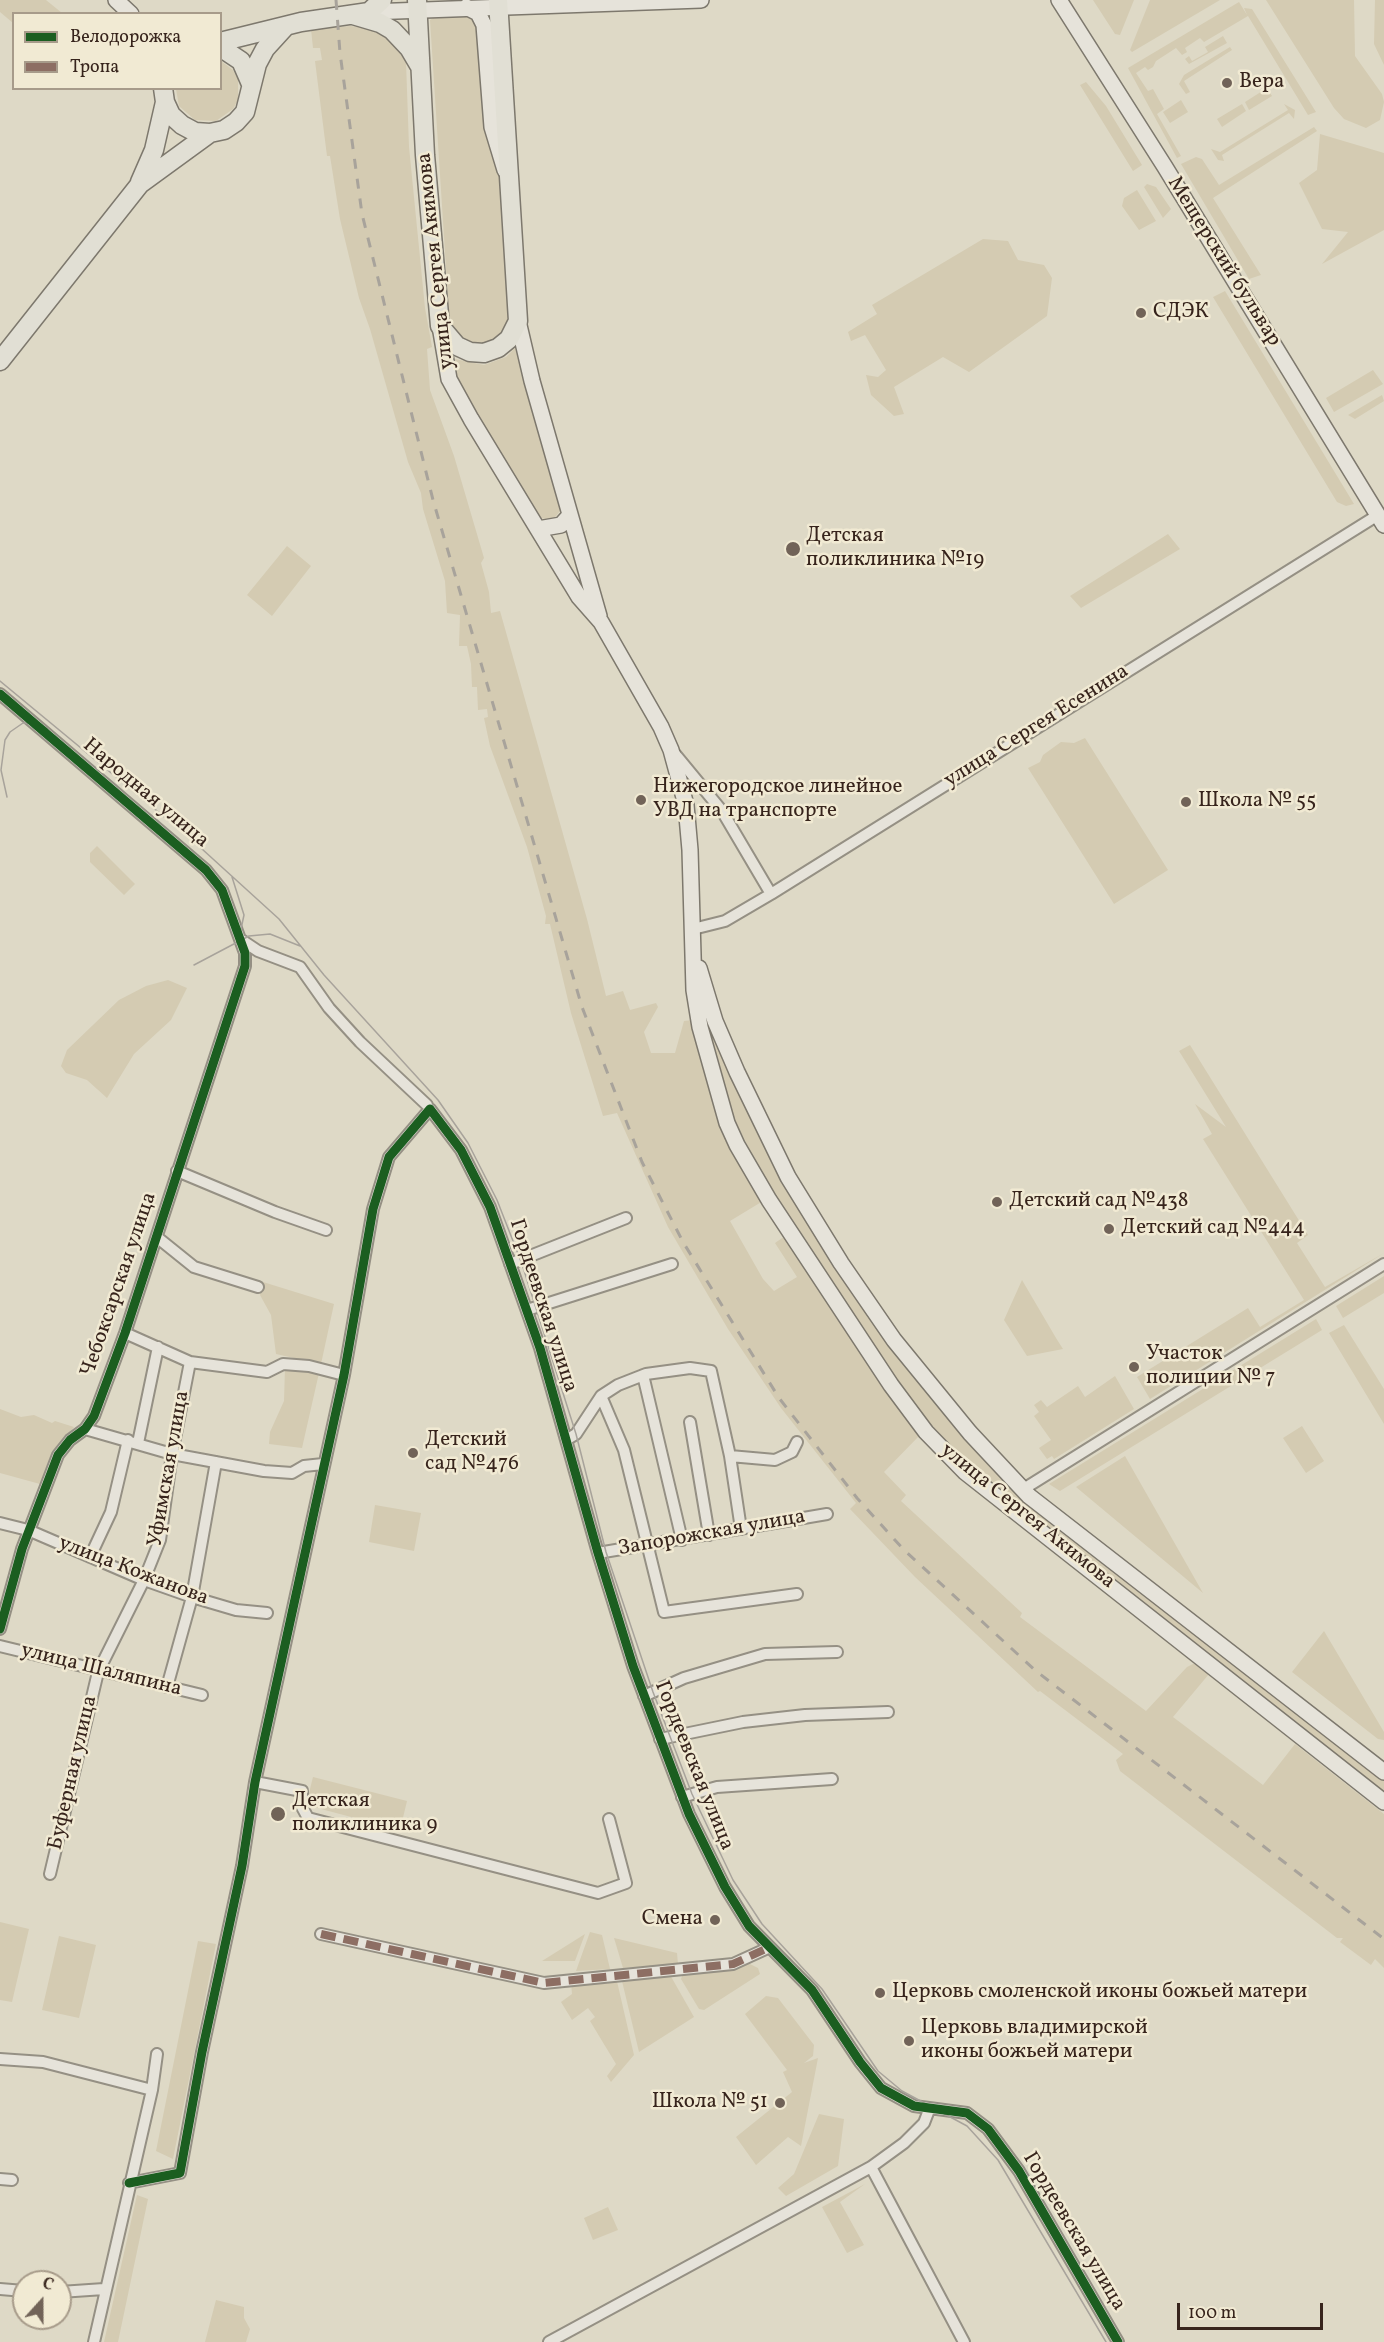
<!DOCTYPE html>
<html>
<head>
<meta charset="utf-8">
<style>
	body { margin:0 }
	#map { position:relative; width:1384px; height:2342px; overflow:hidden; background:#ded9c6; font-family:Vollkorn,serif }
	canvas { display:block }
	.legend { position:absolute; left:12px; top:12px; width:210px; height:78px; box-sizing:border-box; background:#f1ead3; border:2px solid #a79b8a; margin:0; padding:8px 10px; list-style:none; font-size:18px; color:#37241c }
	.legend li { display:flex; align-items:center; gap:12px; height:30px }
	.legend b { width:30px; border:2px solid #a79b8a }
	.north { position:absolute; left:12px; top:2270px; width:60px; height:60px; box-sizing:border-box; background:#f1ead3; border:2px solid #a79b8a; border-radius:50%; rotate:21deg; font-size:16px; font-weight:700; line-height:24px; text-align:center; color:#37241c }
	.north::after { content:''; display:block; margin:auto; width:21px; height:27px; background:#716358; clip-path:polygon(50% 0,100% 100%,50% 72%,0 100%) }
	.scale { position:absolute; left:1177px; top:2303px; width:146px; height:27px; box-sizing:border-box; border:3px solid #37241c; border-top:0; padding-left:8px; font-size:18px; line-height:21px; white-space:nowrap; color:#37241c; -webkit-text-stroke:4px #f1ead3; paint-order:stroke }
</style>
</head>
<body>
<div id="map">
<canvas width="1384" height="2342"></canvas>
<ul class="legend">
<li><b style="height:8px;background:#1b5e20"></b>Велодорожка</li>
<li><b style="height:8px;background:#8d6e63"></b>Тропа</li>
</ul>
<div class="north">С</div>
<div class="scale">100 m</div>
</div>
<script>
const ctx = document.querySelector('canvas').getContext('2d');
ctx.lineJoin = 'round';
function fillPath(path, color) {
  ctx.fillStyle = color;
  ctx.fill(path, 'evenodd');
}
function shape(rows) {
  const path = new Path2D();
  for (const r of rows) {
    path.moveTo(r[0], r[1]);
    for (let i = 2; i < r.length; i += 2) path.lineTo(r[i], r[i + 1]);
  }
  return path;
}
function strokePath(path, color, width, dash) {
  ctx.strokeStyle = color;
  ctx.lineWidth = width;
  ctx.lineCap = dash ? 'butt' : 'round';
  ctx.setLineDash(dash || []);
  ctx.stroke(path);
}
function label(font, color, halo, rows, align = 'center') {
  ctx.font = font + ' Vollkorn,serif';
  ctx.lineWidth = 5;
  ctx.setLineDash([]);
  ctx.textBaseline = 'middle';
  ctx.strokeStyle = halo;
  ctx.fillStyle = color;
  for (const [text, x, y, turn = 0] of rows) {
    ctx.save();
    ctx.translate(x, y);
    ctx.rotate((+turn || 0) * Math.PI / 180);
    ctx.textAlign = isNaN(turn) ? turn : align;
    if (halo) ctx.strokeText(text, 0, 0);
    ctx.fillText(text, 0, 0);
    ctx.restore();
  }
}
fillPath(shape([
	[0,0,46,0,62,13,14,14,13,23,0,12],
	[1093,0,1134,0,1120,35,1115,34],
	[1150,0,1220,0,1132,52,1130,50],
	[1266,0,1354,0,1355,56,1382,94,1384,102,1380,120,1366,128,1344,119,1334,108],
	[1375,0,1384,0,1384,65,1374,44],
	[1239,2,1247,15,1244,8,1252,9,1316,112,1308,115,1248,16,1204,42,1200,38,1185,48,1187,52,1182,55,1176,48,1156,61,1153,67,1148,70,1145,67,1136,73,1148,91,1153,89,1164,109,1157,114,1181,156,1177,158,1128,68],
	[443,12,477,17,500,170,509,319,499,337,483,344,464,341,455,332,449,314,430,20],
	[351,26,383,31,401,49,406,62,409,147,425,308,432,347,427,349,430,390,454,456,484,558,481,563,489,592,491,613,500,611,587,919,606,996,623,991,630,1010,656,1003,658,1007,644,1032,651,1053,675,1053,684,1021,693,1020,719,1123,763,1201,730,1221,763,1279,774,1291,797,1277,775,1243,785,1236,919,1436,884,1472,906,1495,901,1501,1022,1613,1020,1617,1146,1711,1187,1667,1195,1663,1209,1674,1173,1717,1263,1785,1295,1744,1384,1814,1384,1968,1375,1959,1371,1965,1340,1942,1343,1938,1337,1938,1120,1771,1116,1760,1123,1754,1040,1691,1038,1692,915,1577,850,1509,856,1503,781,1408,728,1329,668,1227,617,1113,603,1116,571,1013,550,924,545,924,546,916,527,847,490,746,484,718,488,717,487,709,478,710,477,687,472,687,471,664,467,646,459,646,460,615,447,613,445,581,423,509,421,493,408,462,370,329,359,298,340,219,330,156,327,156,315,61,322,60,320,48,313,48,311,29],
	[1223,36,1227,43,1189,64,1185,59,1189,56,1192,61,1208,52,1205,47],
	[1230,47,1232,50,1184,81,1190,92,1186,94,1179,84,1184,75],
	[221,61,233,70,238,79,238,100,233,109,216,121,195,120,179,106,176,89,220,88],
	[1086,82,1106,106,1142,165,1133,171,1080,85],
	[1267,88,1272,96,1249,110,1245,102],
	[1181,100,1188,112,1170,123,1163,112],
	[1242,104,1246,111,1222,127,1217,119],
	[1284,104,1295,110,1294,119,1289,113,1222,155,1224,161,1218,160,1211,149,1220,152,1288,110],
	[1314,127,1317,131,1213,198,1261,275,1249,279,1181,164,1196,157,1202,159,1219,185],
	[1320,134,1384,153,1384,230,1322,264,1348,232,1322,229,1299,183,1317,170],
	[1147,184,1156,187,1171,209,1163,218,1144,187],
	[1137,190,1156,221,1139,230,1122,206,1124,198],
	[983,239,1008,241,1018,260,1044,265,1052,278,1047,316,969,372,943,357,894,387,904,414,894,416,871,395,866,375,878,377,886,370,865,335,851,341,848,332,877,314,872,305],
	[1225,291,1354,504,1346,506,1337,502,1213,297],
	[515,348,560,498,560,511,553,520,540,518,458,382,456,374,455,359,484,365,506,357],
	[1373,370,1383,384,1334,412,1326,398],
	[1382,395,1384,401,1355,419,1348,415],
	[1168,534,1180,549,1081,608,1070,596],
	[287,546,311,566,272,616,247,595],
	[1085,738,1168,870,1114,904,1028,768,1040,762,1043,755,1061,742,1074,743],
	[97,846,135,884,124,895,90,862,90,853],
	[168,980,187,988,171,1020,134,1054,107,1098,87,1080,66,1073,61,1066,67,1050,119,1000,146,986],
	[712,1023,768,1148,978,1450,1384,1780,1384,1794,968,1468,935,1434,898,1387,772,1196,733,1116,704,1025],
	[1190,1045,1308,1235,1297,1243,1325,1287,1384,1253,1150,1399,1137,1377,1248,1308,1260,1327,1304,1300,1203,1139,1212,1134,1195,1104,1226,1127,1179,1051],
	[1384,1276,1384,1293,1343,1318,1336,1306],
	[1022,1280,1056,1338,1063,1349,1027,1356,1004,1320],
	[263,1282,334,1304,321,1364,276,1354,271,1315,260,1295],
	[1316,1319,1322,1330,1060,1491,1049,1484],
	[1344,1325,1384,1389,1384,1424,1329,1333],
	[285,1368,319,1373,302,1448,269,1444,270,1432,284,1401],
	[1115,1376,1134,1409,1054,1459,1052,1456,1047,1459,1039,1448,1051,1440,1034,1416,1039,1412,1034,1405,1041,1400,1047,1407,1078,1386,1085,1397],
	[0,1409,21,1417,34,1415,52,1423,55,1421,74,1427,51,1456,40,1484,0,1473],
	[1302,1426,1324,1461,1306,1473,1283,1438],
	[1125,1456,1203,1593,1076,1487],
	[375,1505,421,1513,414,1551,369,1542],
	[1324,1631,1384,1732,1384,1740,1378,1739,1292,1672],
	[313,1777,407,1801,400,1830,306,1805],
	[0,1922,29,1929,12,2002,0,2000],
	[590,1932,602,1935,610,1969,576,1971],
	[585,1934,575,1961,542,1961],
	[59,1936,96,1945,79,2018,42,2010],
	[614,1938,677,1953,678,1964,623,1968],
	[198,1941,216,1944,173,2159,156,2151],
	[748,1963,758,1968,760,1974,704,2010,699,2009,681,1979,683,1973],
	[669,1973,694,2017,639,2052,621,1977],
	[616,1977,634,2055,611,2082,607,2076,616,2064,590,2021,595,2017,588,2008,572,2020,561,2002,572,1994,571,1982],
	[766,1996,778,1998,814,2045,813,2056,804,2063,818,2058,801,2146,788,2137,756,2165,736,2137,792,2092,783,2072,787,2070,745,2014],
	[819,2114,844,2119,838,2166,786,2196,778,2188,794,2174],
	[865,2184,840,2202,864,2245,847,2253,822,2207],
	[137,2195,148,2199,118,2342,104,2342],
	[608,2207,618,2230,593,2240,584,2218],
	[216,2300,244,2307,244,2318,250,2329,246,2342,205,2342]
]), '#d4cbb2');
const street = shape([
	[0,694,206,870,222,890,245,953,245,966,125,1333,94,1416,85,1429,70,1440,58,1455,22,1549,0,1629],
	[675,754,722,811,771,894],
	[693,929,725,921,771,894,1378,515],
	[240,939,258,951,300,967,329,1008,360,1042,427,1105],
	[177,1171,275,1212,326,1230],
	[158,1238,194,1267,258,1287],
	[510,1264,626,1218],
	[527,1310,672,1264],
	[125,1333,190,1362,267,1372,283,1364,309,1366,344,1375],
	[643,1375,682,1540],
	[601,1396,624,1450,664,1612,797,1594],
	[690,1422,709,1535],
	[85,1429,172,1454,264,1471,292,1473,304,1466,323,1464],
	[566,1440,576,1434,601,1396,618,1385,646,1374,690,1368,711,1371,730,1456,741,1529],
	[138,1443,158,1347],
	[730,1456,775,1460,792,1452,797,1442],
	[1022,1490,1384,1264],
	[0,1523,28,1530,144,1580,192,1597,236,1610,267,1613],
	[598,1553,827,1514],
	[90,1557,111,1512,128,1440],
	[0,1646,202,1695],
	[167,1687,192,1597,216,1462],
	[644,1696,684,1678,765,1654,837,1652],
	[660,1739,743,1722,805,1715,888,1712],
	[255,1782,302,1791,302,1807,308,1818,598,1893,626,1883,609,1819],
	[682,1797,717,1787,832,1779],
	[50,1874,98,1672,144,1580,160,1540,172,1454,190,1362],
	[321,1934,544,1983,733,1964,768,1948],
	[0,2059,43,2062,152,2090],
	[871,2167,964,2342],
	[0,2179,12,2180],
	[129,2183,180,2173,202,2052,242,1866,255,1782,344,1375,373,1209,389,1157,430,1109,461,1150,490,1207,540,1348,598,1553,633,1666,689,1814,725,1887,749,1926,812,1990,860,2062,881,2088,914,2106,967,2113,988,2129,1019,2171,1118,2342],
	[0,2289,24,2291],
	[60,2292,104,2289],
	[94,2342,152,2090,157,2054],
	[549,2342,871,2167,904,2143,924,2123,929,2110]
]);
const secondary = shape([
	[116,0,131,14],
	[1059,0,1165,167,1384,525],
	[466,7,478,13,484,25,492,127,505,170],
	[369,12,701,0],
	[518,321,532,381,599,616],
	[440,326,449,379,471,419,579,597,601,622,661,727,671,750,686,805,690,850,694,990,700,1027,727,1123,737,1145,769,1200,891,1385,926,1432,965,1472,1384,1802],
	[538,529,561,525,570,515],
	[699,968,715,1021,737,1072,788,1177,841,1263,894,1340,970,1433,1029,1496,1384,1772]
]);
const primary = shape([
	[417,0,425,155,440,326,457,346,470,352,484,353,498,348,509,339,518,321,498,0],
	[353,15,380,23,392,30,409,48,419,65],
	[220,42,301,22,369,12,382,0],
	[220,47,241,61,251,84],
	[163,88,165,102,171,115,182,125,195,132,210,133,224,130,236,122,245,112,257,64,265,49,286,26],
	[140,182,154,150,165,102],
	[0,361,140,184,210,133]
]);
strokePath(street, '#959084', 14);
strokePath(secondary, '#7d786d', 18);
strokePath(primary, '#7d786d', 21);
strokePath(street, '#e6e3da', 10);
strokePath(secondary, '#e6e3da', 15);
strokePath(primary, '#e1dfd4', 18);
strokePath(shape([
	[0,681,191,839,279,919,324,975,438,1100,468,1143,497,1200,522,1264,576,1434,606,1552,653,1692,692,1794,733,1880,762,1924,822,1989,878,2071,902,2091,967,2126,998,2160,1106,2342],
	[7,797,1,770,5,740,10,732,23,723,38,723,48,729],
	[232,877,244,915,238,943],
	[194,965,249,936,270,934,300,946]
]), '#a8a39b', 1.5);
strokePath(shape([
	[336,0,340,53,362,214,433,500,582,1007,642,1162,683,1242,779,1398,857,1498,904,1550,1036,1671,1384,1939]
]), '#a8a39b', 3, [10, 10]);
strokePath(shape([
	[321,1934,544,1983,733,1964,768,1948]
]), '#8d6e63', 8, [15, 8]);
strokePath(shape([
	[0,694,206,870,222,890,245,953,245,966,125,1333,94,1416,85,1429,70,1440,58,1455,22,1549,0,1629],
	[129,2183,180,2173,202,2052,242,1866,255,1782,344,1375,373,1209,389,1157,430,1109,461,1150,490,1207,540,1348,598,1553,633,1666,689,1814,725,1887,749,1926,812,1990,860,2062,881,2088,914,2106,967,2113,988,2129,1019,2171,1118,2342]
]), '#1b5e20', 9);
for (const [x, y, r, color] of [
	[1227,83,6,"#716358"],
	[1141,313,6,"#716358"],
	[793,549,8,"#716358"],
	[641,800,6,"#716358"],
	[1186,802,6,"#716358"],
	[997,1202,6,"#716358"],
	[1109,1229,6,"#716358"],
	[1134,1367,6,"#716358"],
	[413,1453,6,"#716358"],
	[278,1814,8,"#716358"],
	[715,1920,6,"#716358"],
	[880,1993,6,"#716358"],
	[909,2041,6,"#716358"],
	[780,2103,6,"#716358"]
]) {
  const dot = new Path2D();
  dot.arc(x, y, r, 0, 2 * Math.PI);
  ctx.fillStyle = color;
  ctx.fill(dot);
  strokePath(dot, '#f1ead3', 2);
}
label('21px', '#37241c', '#f1ead3', [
	["Вера",1239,83],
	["СДЭК",1153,313],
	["Детская",806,537],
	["поликлиника №19",806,561],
	["Нижегородское линейное",653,788],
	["УВД на транспорте",653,812],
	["Школа № 55",1198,802],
	["Детский сад №438",1009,1202],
	["Детский сад №444",1121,1229],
	["Участок",1146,1355],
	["полиции № 7",1146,1379],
	["Детский",425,1441],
	["сад №476",425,1465],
	["Детская",292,1802],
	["поликлиника 9",292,1826],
	["Смена",703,1920,"right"],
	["Церковь смоленской иконы божьей матери",892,1993],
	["Церковь владимирской",921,2029],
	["иконы божьей матери",921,2053],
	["Школа № 51",768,2103,"right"]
], 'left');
label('21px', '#37241c', '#f1ead3', [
	["улица Сергея Акимова",437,261,-96],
	["Мещерский бульвар",1223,262,58],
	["улица Сергея Есенина",1037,727,-32],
	["Народная улица",145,794,40],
	["Чебоксарская улица",120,1285,-71],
	["Гордеевская улица",542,1306,72],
	["Уфимская улица",170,1469,-80],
	["улица Сергея Акимова",1027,1517,39],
	["Запорожская улица",712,1534,-10],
	["улица Кожанова",133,1572,21],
	["улица Шаляпина",101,1671,14],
	["Гордеевская улица",693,1766,68],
	["Буферная улица",74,1773,-77],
	["Гордеевская улица",1073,2232,59]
]);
</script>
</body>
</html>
